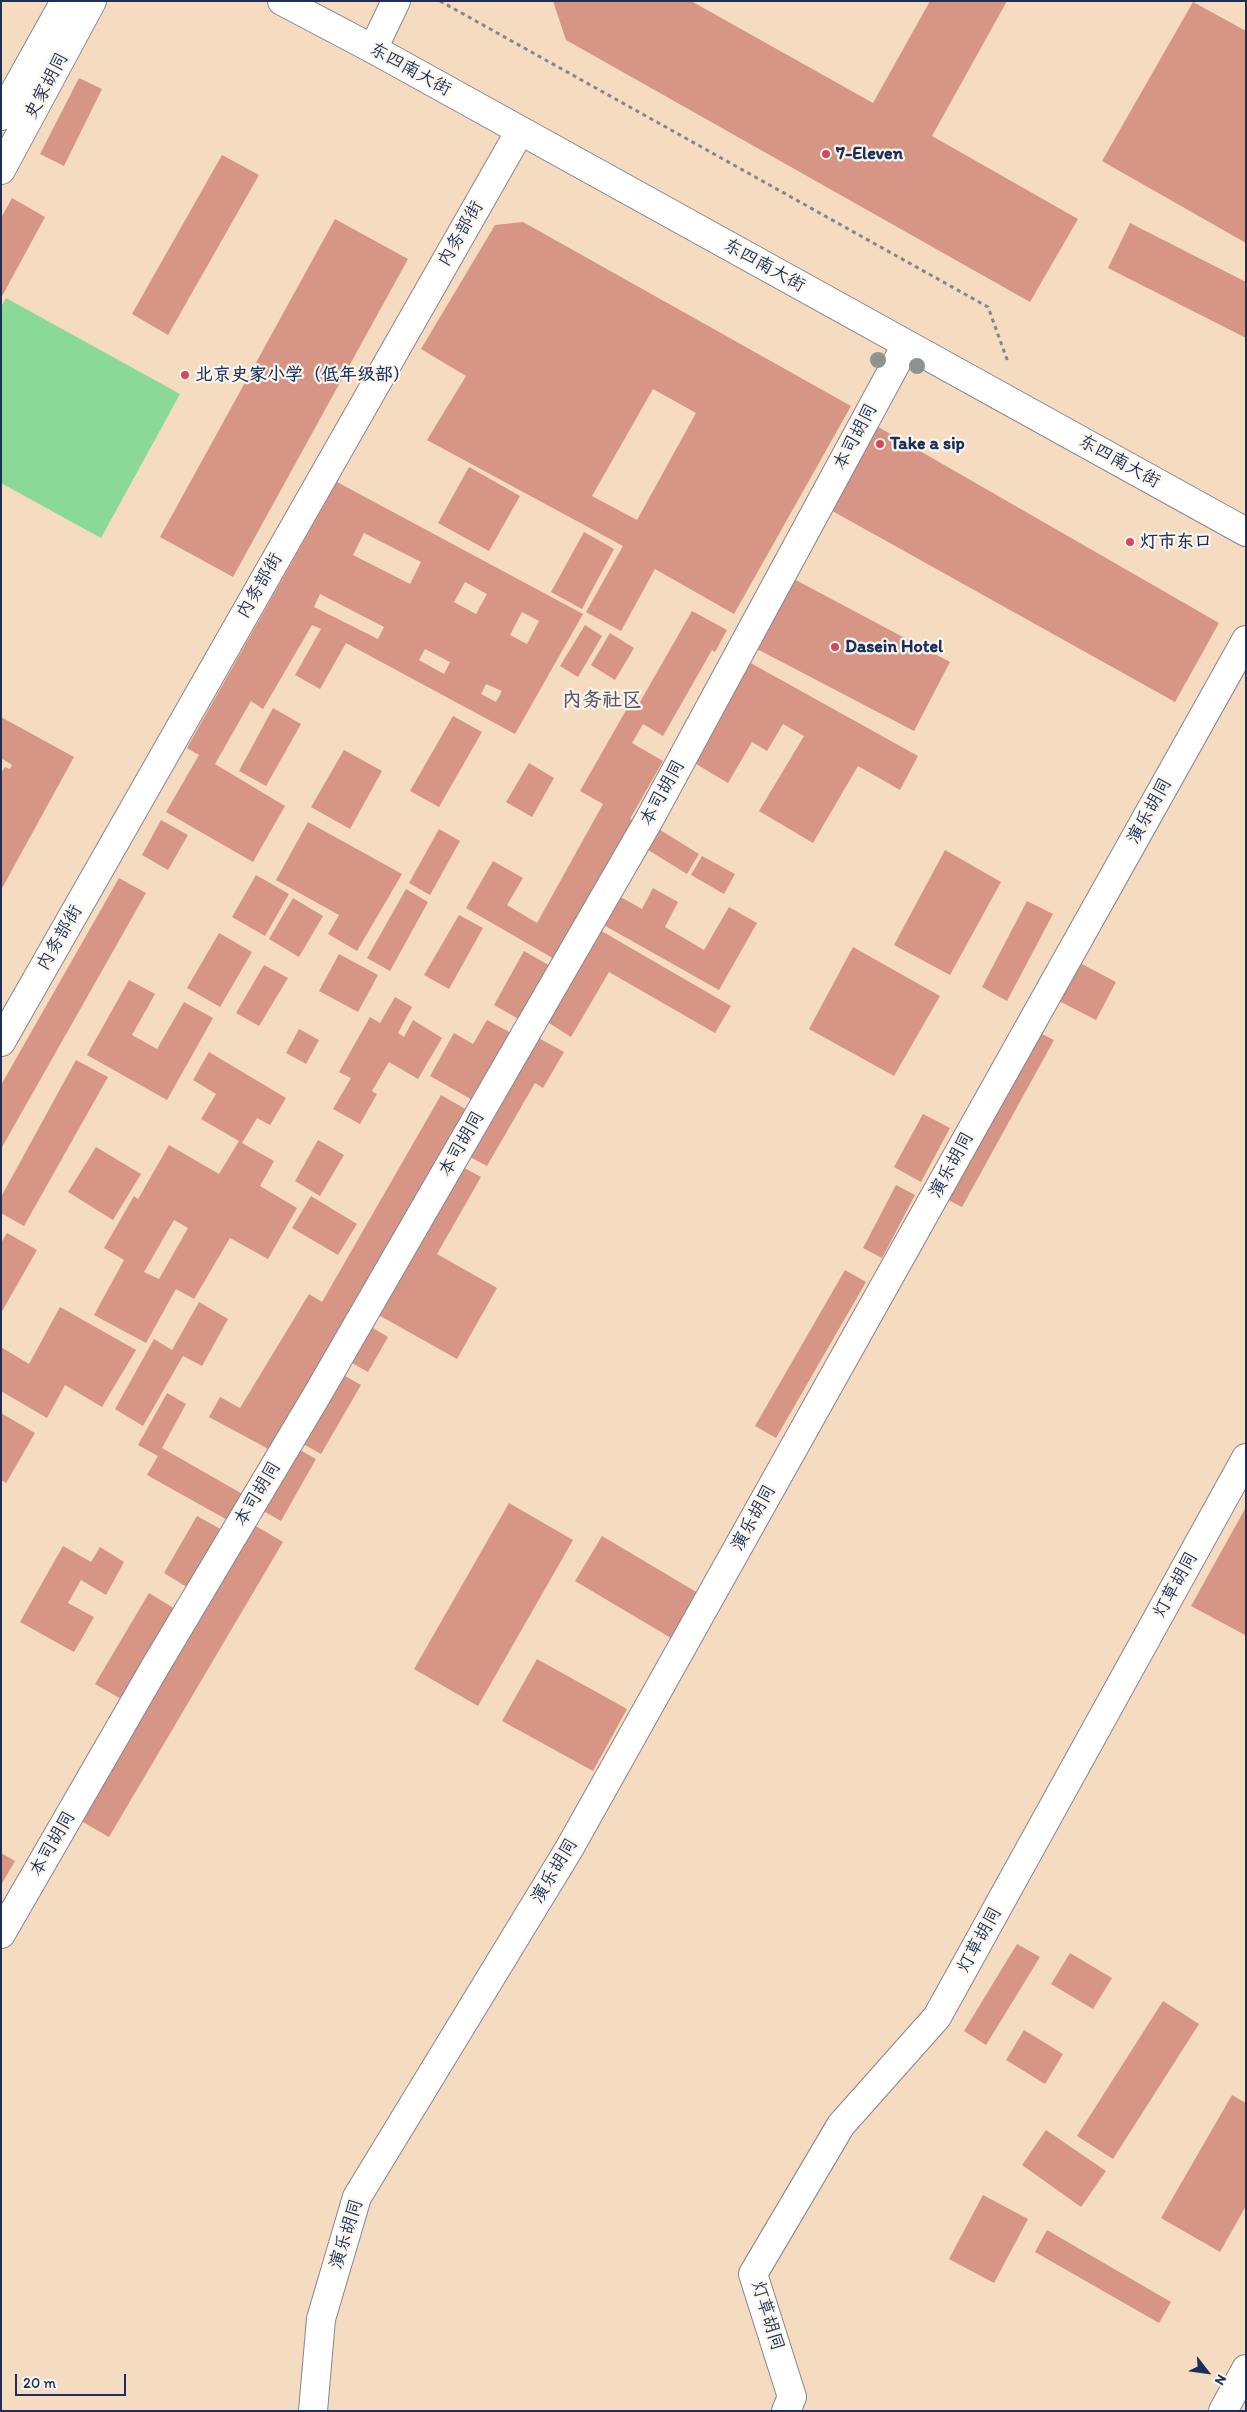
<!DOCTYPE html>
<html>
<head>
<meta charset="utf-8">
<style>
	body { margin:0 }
	#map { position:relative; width:1247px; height:2412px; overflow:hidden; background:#f5dbbf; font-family:Itim,sans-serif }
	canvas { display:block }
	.frame { position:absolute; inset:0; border:2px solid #1b2f5e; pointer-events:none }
	.north { position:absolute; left:1182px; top:2347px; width:50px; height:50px; -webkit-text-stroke:4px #fbf7ec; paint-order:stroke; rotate:120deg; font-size:14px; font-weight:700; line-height:20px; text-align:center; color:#1b2f5e }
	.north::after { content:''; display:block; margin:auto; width:18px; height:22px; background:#1b2f5e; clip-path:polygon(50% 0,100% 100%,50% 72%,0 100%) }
	.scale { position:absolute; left:15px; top:2374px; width:111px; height:22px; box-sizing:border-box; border:2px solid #1b2f5e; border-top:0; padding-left:6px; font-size:15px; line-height:18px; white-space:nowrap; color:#1b2f5e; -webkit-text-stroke:4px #fbf7ec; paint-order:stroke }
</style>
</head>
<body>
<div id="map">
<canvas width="1247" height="2412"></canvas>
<div class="frame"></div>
<div class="north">N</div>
<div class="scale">20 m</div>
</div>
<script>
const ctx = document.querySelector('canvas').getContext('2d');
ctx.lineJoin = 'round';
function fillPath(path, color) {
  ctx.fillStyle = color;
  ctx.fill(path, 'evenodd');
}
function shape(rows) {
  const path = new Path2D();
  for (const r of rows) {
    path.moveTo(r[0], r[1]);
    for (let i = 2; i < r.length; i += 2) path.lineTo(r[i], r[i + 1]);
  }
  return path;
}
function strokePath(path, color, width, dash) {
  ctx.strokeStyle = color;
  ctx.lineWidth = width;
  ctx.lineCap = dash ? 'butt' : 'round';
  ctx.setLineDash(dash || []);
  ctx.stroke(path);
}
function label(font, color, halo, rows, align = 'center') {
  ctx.font = font + ' Itim,"LXGW WenKai TC",sans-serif';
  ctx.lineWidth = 4.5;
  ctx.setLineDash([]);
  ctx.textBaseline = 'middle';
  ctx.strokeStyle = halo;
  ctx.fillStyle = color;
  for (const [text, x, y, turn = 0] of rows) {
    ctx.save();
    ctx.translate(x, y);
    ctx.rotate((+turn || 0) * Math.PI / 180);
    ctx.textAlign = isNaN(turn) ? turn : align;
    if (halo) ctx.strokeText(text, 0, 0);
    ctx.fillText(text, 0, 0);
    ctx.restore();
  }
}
fillPath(shape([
	[6,298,180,394,101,538,1,483,1,307]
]), '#8bd998');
fillPath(shape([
	[553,1,691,1,873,103,930,1,1007,1,932,136,1078,219,1030,302,566,40],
	[1193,2,1246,31,1246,243,1102,161],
	[79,78,102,89,64,166,40,154],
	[222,155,259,175,168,335,132,314],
	[12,198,45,217,1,298,1,218],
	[335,219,408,259,233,577,160,537],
	[523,222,851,406,734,614,655,569,621,631,586,612,623,546,427,440,466,376,421,349,495,225],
	[653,389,696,413,637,520,592,496],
	[1130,223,1246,282,1246,338,1108,268],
	[873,424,1219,623,1175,702,827,508],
	[469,467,520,496,489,551,438,523],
	[337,482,583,614,515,734,346,643,320,689,295,675,321,629,312,625,263,709,251,701,215,764,285,806,253,862,166,812,199,755,187,748],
	[364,533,421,562,410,584,353,555],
	[465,582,487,594,476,614,454,602],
	[320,594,384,627,378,639,314,607],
	[522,612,539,621,527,644,510,635],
	[425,649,450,662,444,674,419,660],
	[486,684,502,691,496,702,481,694],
	[584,532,614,549,582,609,551,592],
	[792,578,950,662,914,731,755,648],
	[692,611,727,630,715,652,712,650,663,736,643,724,632,743,663,761,630,819,634,821,556,960,466,908,493,861,523,878,507,905,537,923,603,804,580,791,633,698,640,702],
	[585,625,602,636,578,677,560,666],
	[610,633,634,648,615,680,591,665],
	[747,661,918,756,900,790,858,766,813,843,759,811,804,736,783,724,767,751,752,742,728,783,691,761],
	[273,708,301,724,266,786,239,771],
	[453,716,482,732,439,807,410,791],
	[1,717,74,757,1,890,1,773,5,767,10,769,12,765,1,758],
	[344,750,382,771,350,829,311,807],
	[529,763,554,778,532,817,506,802],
	[161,820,188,835,168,870,142,855],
	[308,822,402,874,357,951,328,934,339,915,276,880],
	[657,828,699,854,687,874,645,848],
	[439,829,460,841,430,895,409,883],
	[945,850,1001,882,950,975,894,945],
	[702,856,735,874,724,894,691,875],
	[256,875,289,894,265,936,232,917],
	[119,878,146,893,1,1149,1,1085],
	[653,888,678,902,665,927,704,950,729,907,757,923,719,990,600,923,617,895,642,909],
	[406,889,428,902,390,971,367,958],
	[293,898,323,916,299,957,269,939],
	[1027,901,1053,914,1007,1001,982,987],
	[459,915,483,928,449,989,424,975],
	[598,929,731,1006,715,1033,609,972,571,1037,546,1021],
	[219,933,252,952,220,1007,187,988],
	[853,947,940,996,894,1076,809,1029],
	[524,951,552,967,522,1021,494,1005],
	[339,954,378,975,358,1012,319,991],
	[1080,963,1116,982,1096,1020,1059,1001],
	[264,965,288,978,259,1026,236,1013],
	[129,980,155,994,132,1035,157,1049,184,1002,213,1018,167,1100,87,1055],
	[395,997,412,1007,398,1033,404,1037,413,1020,442,1038,418,1079,389,1062,372,1091,377,1094,360,1124,333,1109,351,1078,339,1072,370,1017,380,1023],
	[487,1020,513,1034,476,1102,430,1076,454,1033,473,1044],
	[299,1029,319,1040,306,1064,286,1053],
	[1038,1032,1054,1040,962,1207,946,1199],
	[535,1036,564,1052,543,1088,535,1083,487,1166,466,1155],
	[209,1052,286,1098,270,1125,257,1118,242,1143,274,1161,260,1186,297,1208,268,1259,230,1238,194,1299,176,1289,146,1343,94,1315,124,1260,104,1248,134,1196,138,1199,169,1145,219,1174,239,1141,201,1119,216,1094,193,1080],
	[174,1220,188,1228,159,1279,144,1272],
	[76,1060,108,1077,24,1226,1,1213,1,1197],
	[441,1095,469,1111,272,1451,209,1417,220,1397,240,1408,309,1294,322,1302],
	[923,1114,950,1128,921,1182,894,1167],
	[318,1140,344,1155,320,1196,295,1181],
	[96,1147,141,1174,113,1220,68,1192],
	[459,1165,481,1177,437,1254,497,1288,457,1359,375,1313],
	[896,1185,915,1195,882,1258,863,1248],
	[311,1196,357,1224,338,1255,292,1228],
	[7,1233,37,1250,1,1313,1,1243],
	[845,1270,866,1282,776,1438,755,1426],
	[199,1302,228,1319,202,1366,183,1356,143,1426,115,1409,154,1339,172,1350],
	[60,1307,136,1350,102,1407,65,1385,47,1418,1,1391,1,1347,29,1364],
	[368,1325,388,1337,368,1372,347,1360],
	[338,1372,361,1385,321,1454,298,1441],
	[167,1393,186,1404,162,1448,246,1496,231,1522,147,1475,158,1456,138,1445],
	[1,1413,35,1433,6,1483,1,1480],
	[293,1446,316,1459,281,1521,258,1508],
	[509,1503,573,1540,478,1706,414,1669],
	[1246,1507,1246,1633,1245,1635,1191,1606],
	[197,1516,224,1531,190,1589,164,1573],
	[249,1522,283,1542,109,1837,76,1818],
	[602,1536,698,1593,671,1638,575,1581],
	[63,1546,91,1562,100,1547,124,1562,106,1595,81,1580,68,1603,94,1617,74,1652,20,1622],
	[149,1593,177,1610,123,1700,95,1684],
	[537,1659,627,1709,593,1771,502,1721],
	[1,1853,15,1861,1,1885],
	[1017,1944,1040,1957,986,2045,964,2031],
	[1070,1953,1112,1978,1093,2009,1051,1984],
	[1163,2001,1199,2024,1113,2159,1077,2136],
	[1024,2030,1063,2054,1045,2084,1006,2060],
	[1232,2095,1246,2103,1246,2206,1220,2252,1161,2218],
	[1046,2130,1106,2171,1081,2207,1022,2165],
	[983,2195,1028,2219,994,2283,949,2259],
	[1047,2230,1171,2302,1159,2323,1035,2252]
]), '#d79685');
const minor = shape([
	[373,49,396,1],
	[1,116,65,1],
	[1,170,92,1],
	[1,1042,520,131],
	[1,1934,155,1667,317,1395,649,820,906,345],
	[313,2411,321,2319,357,2197,569,1849,1246,640],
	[786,2411,792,2397,753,2274,841,2125,937,2017,1246,1458],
	[1223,2411,1246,2369]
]);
const major = shape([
	[282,1,373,49,1246,532]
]);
strokePath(minor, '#88858e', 30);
strokePath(major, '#88858e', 30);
strokePath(shape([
	[440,1,988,307,1008,362]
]), '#88858e', 3, [4, 4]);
strokePath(minor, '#fff', 28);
strokePath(major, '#fff', 28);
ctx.fillStyle = '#8c9491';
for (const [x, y] of [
	[878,360],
	[917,366]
]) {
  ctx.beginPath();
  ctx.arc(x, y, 8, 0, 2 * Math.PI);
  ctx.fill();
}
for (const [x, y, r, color] of [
	[826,154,5,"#d1495b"],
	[185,375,5,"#d1495b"],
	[880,444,5,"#d1495b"],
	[1130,542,5,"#d1495b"],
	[835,647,5,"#d1495b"]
]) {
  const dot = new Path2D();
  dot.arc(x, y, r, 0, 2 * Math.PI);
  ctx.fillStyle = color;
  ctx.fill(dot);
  strokePath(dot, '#fbf7ec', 2);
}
label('18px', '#1b2f5e', '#fbf7ec', [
	["东四南大街",410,70,29],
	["史家胡同",47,86,-62],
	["内务部街",461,234,-60],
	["东四南大街",764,266,29],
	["本司胡同",856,437,-62],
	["东四南大街",1119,462,29],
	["内务部街",260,586,-60],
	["本司胡同",663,793,-61],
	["演乐胡同",1150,811,-61],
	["内务部街",60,938,-60],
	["本司胡同",462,1144,-60],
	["演乐胡同",952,1165,-61],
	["本司胡同",258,1494,-59],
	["演乐胡同",754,1518,-61],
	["灯草胡同",1176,1585,-61],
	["本司胡同",53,1844,-60],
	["演乐胡同",555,1871,-59],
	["灯草胡同",980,1940,-61],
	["演乐胡同",347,2234,-72],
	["灯草胡同",767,2316,73]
]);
label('bold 18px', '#1b2f5e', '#fbf7ec', [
	["7-Eleven",836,154],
	["北京史家小学（低年级部）",195,375],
	["Take a sip",890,444],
	["灯市东口",1140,542],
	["Dasein Hotel",845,647]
], 'left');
label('bold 20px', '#5d536c', '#fbf7ec', [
	["内务社区",602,701]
]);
</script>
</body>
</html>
